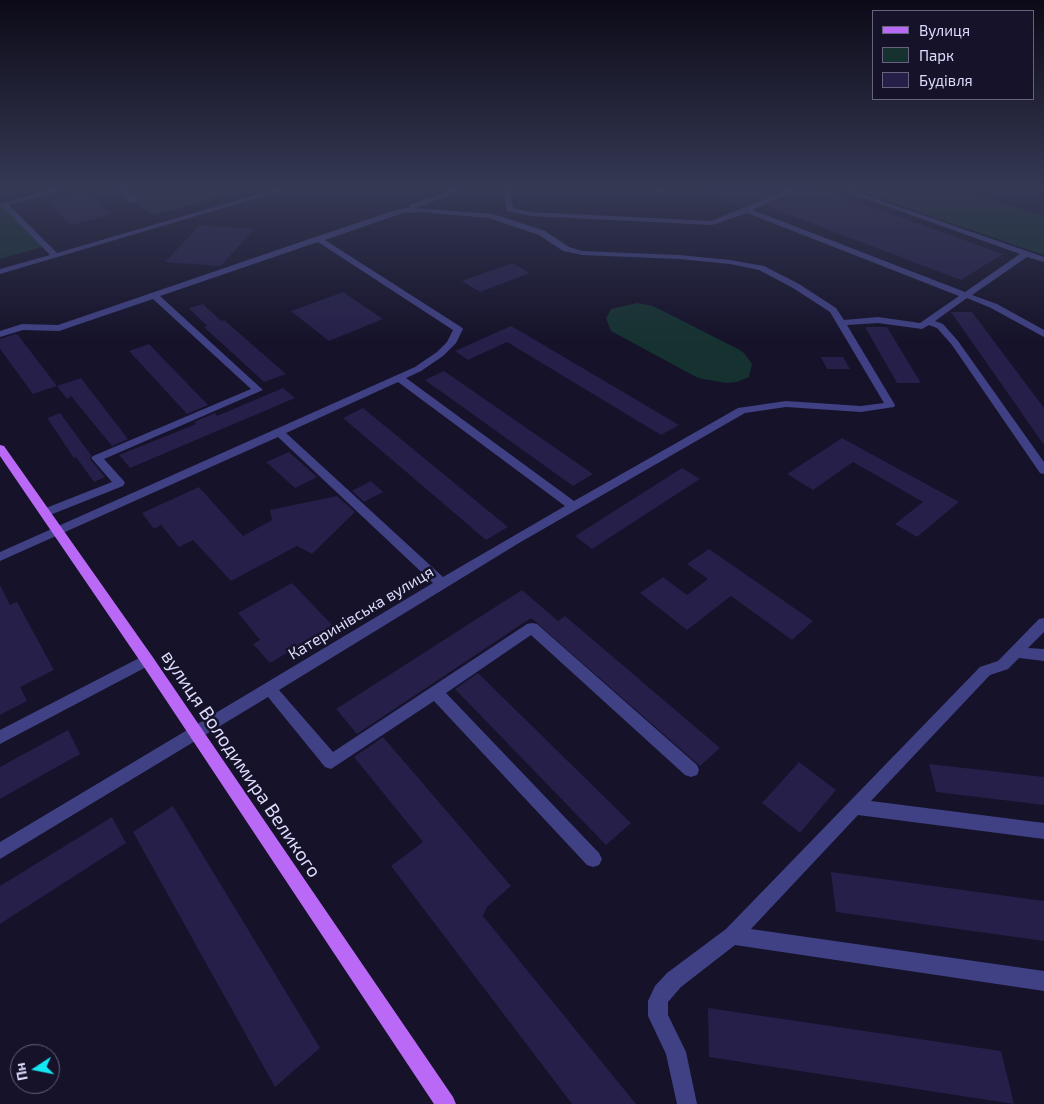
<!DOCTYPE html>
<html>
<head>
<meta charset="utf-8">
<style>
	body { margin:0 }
	#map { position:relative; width:1044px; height:1104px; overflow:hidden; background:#151229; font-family:"Exo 2",sans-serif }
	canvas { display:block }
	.legend { position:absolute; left:872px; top:10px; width:162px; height:90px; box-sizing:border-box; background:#151229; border:1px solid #65637e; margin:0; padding:6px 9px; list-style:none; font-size:15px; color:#dddcfd }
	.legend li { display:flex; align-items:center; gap:10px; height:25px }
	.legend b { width:25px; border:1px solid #65637e }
	.north { position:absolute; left:10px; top:1044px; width:50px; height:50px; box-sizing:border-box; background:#151229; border:1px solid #65637e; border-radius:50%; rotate:259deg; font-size:14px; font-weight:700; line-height:20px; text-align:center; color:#dddcfd }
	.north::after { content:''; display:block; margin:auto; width:18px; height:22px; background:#13e8f2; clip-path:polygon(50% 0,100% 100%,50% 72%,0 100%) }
</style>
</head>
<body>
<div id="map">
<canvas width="1044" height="1104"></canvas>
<ul class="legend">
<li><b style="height:6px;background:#b969f6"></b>Вулиця</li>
<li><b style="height:14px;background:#153230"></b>Парк</li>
<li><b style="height:14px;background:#251f49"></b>Будівля</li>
</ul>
<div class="north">Пн</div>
</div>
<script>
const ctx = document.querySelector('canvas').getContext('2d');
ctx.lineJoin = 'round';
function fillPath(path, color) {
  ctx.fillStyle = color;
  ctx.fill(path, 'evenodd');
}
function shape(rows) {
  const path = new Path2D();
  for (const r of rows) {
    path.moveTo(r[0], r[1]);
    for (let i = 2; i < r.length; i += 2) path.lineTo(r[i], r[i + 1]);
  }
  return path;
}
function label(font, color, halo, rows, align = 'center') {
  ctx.font = font + ' "Exo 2",sans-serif';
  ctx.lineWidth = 5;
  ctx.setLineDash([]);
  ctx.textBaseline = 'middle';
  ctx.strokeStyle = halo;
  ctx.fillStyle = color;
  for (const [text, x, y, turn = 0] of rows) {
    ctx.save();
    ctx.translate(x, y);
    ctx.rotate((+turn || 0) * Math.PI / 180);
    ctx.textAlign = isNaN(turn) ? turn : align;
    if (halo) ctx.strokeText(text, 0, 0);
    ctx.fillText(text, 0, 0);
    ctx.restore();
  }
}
fillPath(shape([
	[119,190,246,190,153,215],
	[855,190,962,190,1044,216,1044,255],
	[0,201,46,246,0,259],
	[637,303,653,306,738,349,744,353,752,364,749,377,737,382,726,383,698,378,611,331,606,318,611,309]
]), '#153230');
fillPath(shape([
	[700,190,782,190,740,207],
	[798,190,824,190,1003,254,961,280,766,206],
	[85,192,112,214,71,225,46,202],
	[200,225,254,229,221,266,165,262],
	[512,263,530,273,480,292,462,281],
	[343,292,383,319,329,341,291,311],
	[203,304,221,321,224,320,286,374,264,382,204,327,207,326,189,308],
	[951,312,972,312,1044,408,1044,445],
	[511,326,525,334,679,425,661,435,507,342,468,360,455,351],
	[865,327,887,327,921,383,897,383],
	[16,334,18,335,57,386,33,394,0,349,0,339],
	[149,344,208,405,187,414,129,351],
	[821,357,843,357,850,369,827,369],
	[444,371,593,474,573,486,425,380],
	[81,378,128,439,112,446,71,396,67,399,57,386],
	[283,388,295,398,130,468,119,455,196,424,194,422,215,413,217,416],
	[363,408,508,527,486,540,343,418],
	[60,413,91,455,90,459,105,477,94,482,76,457,74,458,47,418],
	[842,438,959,502,917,537,895,524,923,502,853,462,813,490,787,474],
	[289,452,317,477,295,488,266,462],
	[682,468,700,479,592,549,575,536],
	[371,481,383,492,364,502,352,491],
	[199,487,243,536,272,520,270,510,337,496,355,512,312,554,297,546,231,581,193,540,179,547,161,525,154,529,142,513],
	[709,549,813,621,792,640,731,596,687,630,640,593,663,577,687,595,708,579,687,564],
	[292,583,333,626,270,663,253,644,260,640,238,613],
	[0,585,10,605,17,602,54,670,20,687,27,701,0,715],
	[522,590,558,621,565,616,720,748,700,766,531,618,357,734,336,709],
	[478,673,631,823,606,845,455,689],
	[68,730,80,754,0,799,0,767],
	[383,737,511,886,487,907,483,916,636,1104,572,1104,391,866,423,842,354,757],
	[799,762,836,790,800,833,762,803],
	[929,764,1044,777,1044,805,936,792],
	[173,806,320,1048,275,1087,133,832],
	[112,817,126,843,0,924,0,886],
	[831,872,1044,901,1044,941,836,912],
	[708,1008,1001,1051,1014,1104,709,1057]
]), '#251f49');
fillPath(shape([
	[51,190,63,190,9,205,57,253,273,190,284,190,0,274,0,269,50,255,0,204,51,190],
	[116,190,123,190,138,201,131,203,116,190],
	[453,190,463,190,416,208,493,214,545,231,569,247,582,251,679,255,730,260,764,266,799,284,836,308,844,320,878,317,920,323,959,296,747,213,712,225,531,216,507,211,502,190,510,190,513,208,531,212,711,221,787,190,796,190,753,210,965,292,1020,254,841,190,850,190,1044,257,1044,262,1027,257,972,295,997,304,1044,330,1044,337,991,308,967,298,935,321,943,324,958,341,1044,462,1044,474,1040,473,952,345,937,328,929,325,922,329,878,323,847,325,895,405,894,407,861,412,786,407,745,413,519,543,279,690,333,752,527,624,532,623,537,624,697,765,699,770,697,775,691,777,685,775,531,635,446,693,599,853,602,859,599,865,593,867,587,865,434,701,331,769,325,767,268,697,0,859,0,842,433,583,278,437,0,561,0,552,415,367,437,352,447,342,453,330,318,242,160,296,263,390,104,459,123,480,125,483,123,486,45,517,39,513,41,510,112,482,93,460,91,458,93,456,251,389,153,299,59,331,23,330,0,337,0,331,22,324,58,325,315,237,399,209,409,208,409,205,453,190],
	[420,212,489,218,539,235,563,251,582,255,679,259,730,264,759,270,793,288,830,312,884,403,861,406,786,401,738,408,574,501,406,378,421,371,443,356,456,343,463,329,461,327,325,240,403,213,420,212],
	[398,382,565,506,443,577,286,433,398,382],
	[659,190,669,190,659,194,655,194,655,192,659,190],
	[1044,618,1044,632,1028,648,1044,649,1044,661,1019,658,1008,669,990,675,871,801,1044,823,1044,839,858,815,751,929,1044,971,1044,991,735,945,681,987,668,1002,668,1015,686,1052,697,1104,677,1104,666,1054,648,1016,648,1001,655,986,667,973,726,929,980,667,998,661,1039,619,1044,618],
	[147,654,152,656,154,660,152,664,0,744,0,730,147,654]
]), '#404185');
fillPath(shape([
	[0,445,4,446,152,656,453,1097,456,1104,434,1104,142,664,0,456,0,445]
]), '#b969f6');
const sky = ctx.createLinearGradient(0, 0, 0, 344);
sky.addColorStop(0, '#0c0a17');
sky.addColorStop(0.55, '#353954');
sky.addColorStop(1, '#35395400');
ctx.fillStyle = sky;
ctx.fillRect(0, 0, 1044, 344);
label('16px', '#dddcfd', '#151229', [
	["Катеринівська вулиця",361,613,-31]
]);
label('19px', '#dddcfd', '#151229', [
	["вулиця Володимира Великого",241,764,56]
]);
</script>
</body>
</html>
